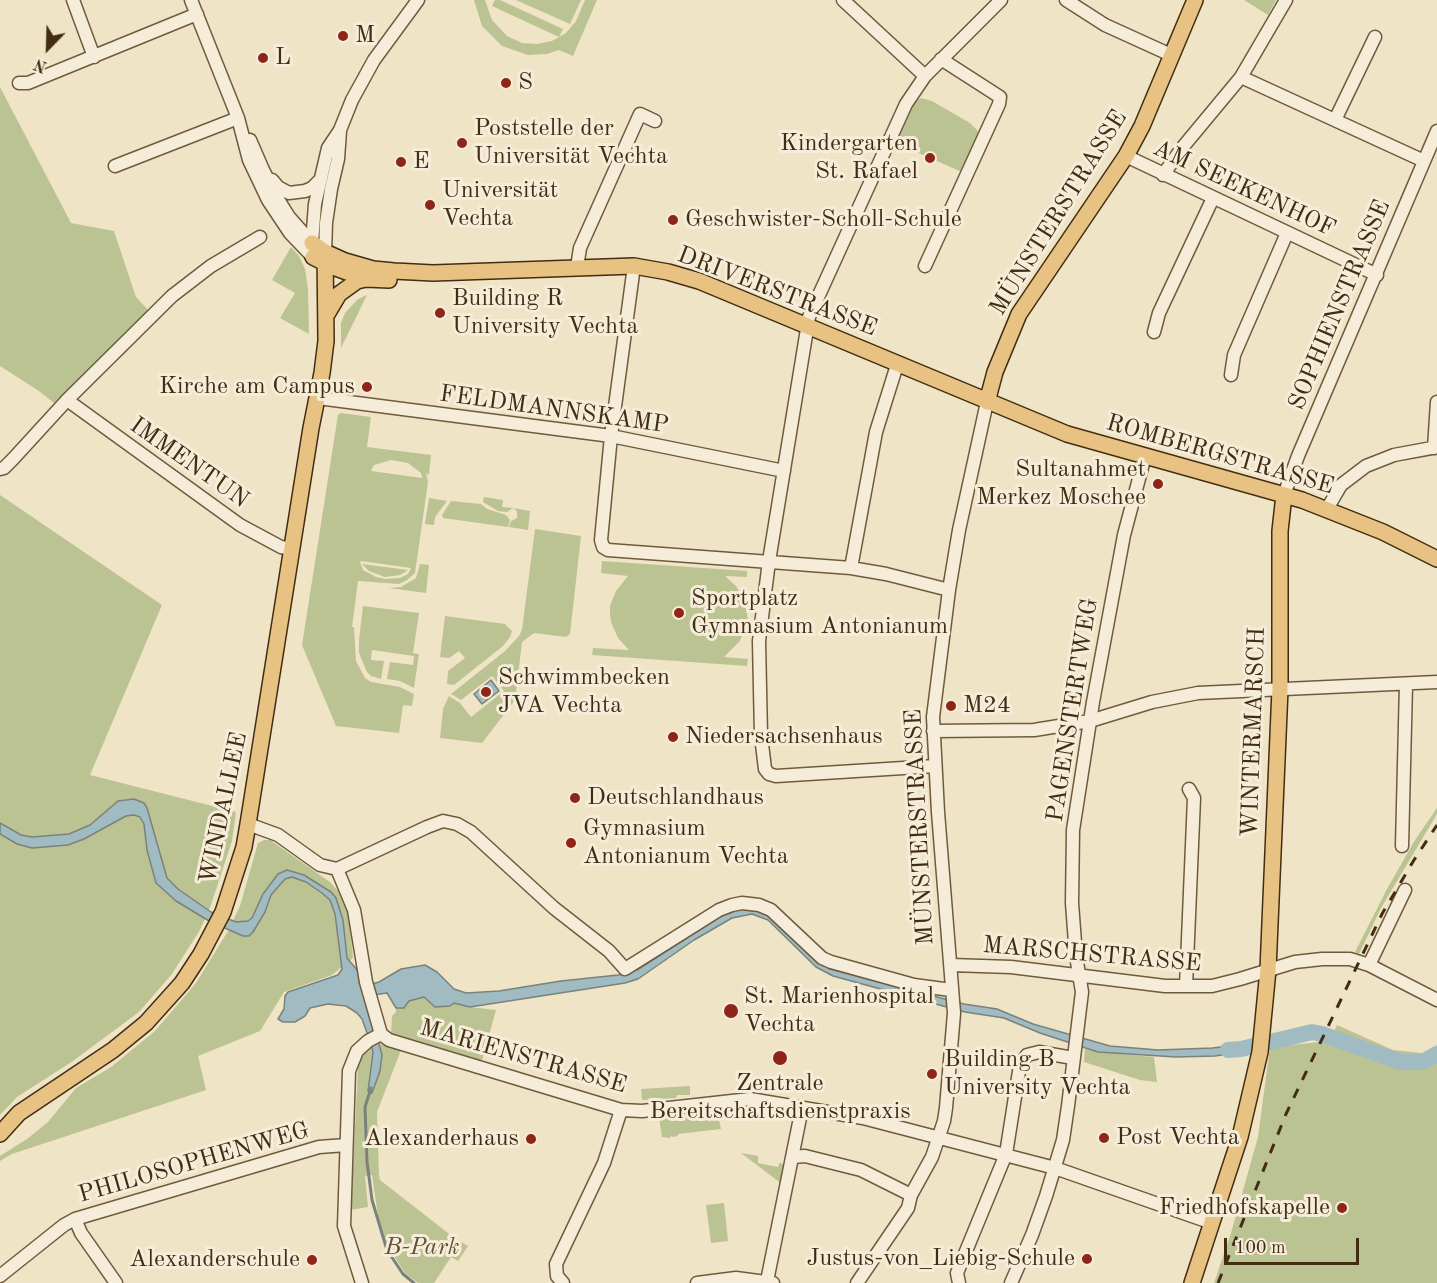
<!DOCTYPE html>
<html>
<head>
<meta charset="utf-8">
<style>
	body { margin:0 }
	#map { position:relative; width:1437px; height:1283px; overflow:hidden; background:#efe4c6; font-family:"Old Standard TT",serif }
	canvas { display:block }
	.north { position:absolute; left:18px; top:18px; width:60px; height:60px; -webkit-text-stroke:4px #f5edda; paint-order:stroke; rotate:203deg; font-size:16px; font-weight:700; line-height:24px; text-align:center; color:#432d12 }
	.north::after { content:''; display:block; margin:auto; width:21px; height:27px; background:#432d12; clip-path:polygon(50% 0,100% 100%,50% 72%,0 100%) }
	.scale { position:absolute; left:1224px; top:1238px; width:135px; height:27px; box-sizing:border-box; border:3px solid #432d12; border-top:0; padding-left:8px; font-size:18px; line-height:21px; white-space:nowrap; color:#432d12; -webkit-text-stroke:4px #f5edda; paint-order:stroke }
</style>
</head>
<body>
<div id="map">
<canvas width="1437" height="1283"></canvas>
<div class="north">N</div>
<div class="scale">100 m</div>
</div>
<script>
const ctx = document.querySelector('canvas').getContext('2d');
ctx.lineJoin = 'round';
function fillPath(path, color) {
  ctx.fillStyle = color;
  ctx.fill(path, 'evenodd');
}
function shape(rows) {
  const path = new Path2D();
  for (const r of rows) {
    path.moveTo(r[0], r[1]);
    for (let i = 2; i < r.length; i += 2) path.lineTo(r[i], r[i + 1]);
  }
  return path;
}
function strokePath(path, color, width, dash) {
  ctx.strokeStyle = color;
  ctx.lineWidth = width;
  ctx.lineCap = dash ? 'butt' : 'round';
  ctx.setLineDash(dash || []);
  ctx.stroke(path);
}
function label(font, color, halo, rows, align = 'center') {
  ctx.font = font + ' "Old Standard TT",serif';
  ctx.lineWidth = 6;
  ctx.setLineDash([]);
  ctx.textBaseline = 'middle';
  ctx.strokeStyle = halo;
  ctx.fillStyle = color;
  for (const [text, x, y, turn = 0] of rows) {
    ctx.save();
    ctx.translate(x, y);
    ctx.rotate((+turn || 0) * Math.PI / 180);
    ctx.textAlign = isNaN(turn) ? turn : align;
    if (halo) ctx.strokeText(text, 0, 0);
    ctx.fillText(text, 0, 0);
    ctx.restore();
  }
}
fillPath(shape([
	[474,0,485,0,492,20,507,36,522,43,537,44,552,41,566,33,576,21,585,0,597,0,573,56,559,50,547,54,528,55,502,46,482,26],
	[495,0,500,0,563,29,559,37,492,6],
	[516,0,581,0,570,24],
	[1244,0,1276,0,1268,15],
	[0,87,71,223,114,231,136,297,150,312,54,403,39,391,0,366],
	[921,98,932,101,970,123,979,132,981,136,964,173,896,143,915,102],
	[291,247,299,256,305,269,308,289,309,334,280,318,295,293,272,280],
	[367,295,341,348,341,323,345,313,358,299],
	[341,413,371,417,367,447,431,455,429,475,426,473,428,482,415,573,407,580,399,584,358,581,352,627,354,627,356,661,365,678,371,682,400,687,414,694,412,706,403,705,399,733,336,726,302,645,338,415],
	[391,460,408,463,421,473,422,478,371,471,374,465],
	[360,562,361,561,411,568,408,574,400,578,385,579,376,577,363,570],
	[0,495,162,605,90,775,236,812,232,841,211,905,200,930,172,974,139,1012,73,1061,17,1097,0,1115],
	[484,497,503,500,502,507,513,508,530,511,528,530,509,527,511,521,517,518,517,511,513,508,507,512,498,511,483,502],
	[429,498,447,501,435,517,434,525,425,524],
	[451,501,481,504,487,509,506,515,510,520,508,527,443,518,442,515],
	[535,529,581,536,570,634,566,637,534,633,522,642,515,700,482,743,440,738,443,709,449,696,460,703,471,717,504,691,492,676,461,700,451,694,505,651,519,636,522,630],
	[602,561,747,571,747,577,725,576,736,586,744,599,748,620,740,641,724,657,748,659,747,666,592,655,593,648,629,650,618,638,611,622,610,614,610,606,616,591,628,576,601,573],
	[362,564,408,570,400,575,385,577,369,571],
	[420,564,429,565,426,593,389,588,401,587,416,578],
	[363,606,419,613,413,653,419,654,414,688,400,681,387,679,390,662,413,665,414,656,372,650,371,660,384,661,381,679,371,676,367,672,359,653,359,640],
	[445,616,505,624,512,631,510,637,503,646,454,685,447,684,448,671,465,658,459,651,449,658,440,657],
	[1437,808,1437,814,1381,908,1359,954,1355,952,1387,889,1415,840],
	[264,840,270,840,330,882,338,891,349,916,353,958,332,975,284,992,260,1031,198,1056,206,1090,12,1154,0,1161,0,1156,27,1139,48,1122,76,1088,111,1067,155,1031,196,983,228,931,240,906,258,843],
	[424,997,435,1007,454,1003,470,1007,496,1010,482,1061,391,1034,392,1016,396,1012,396,1008,403,1008,409,1001],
	[1337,1025,1393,1050,1422,1053,1437,1045,1437,1283,1214,1283,1231,1233,1258,1137,1270,1047,1330,1041],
	[380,1044,401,1050,377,1112,379,1176,380,1180,453,1237,468,1246,458,1261,451,1257,434,1283,418,1283,405,1273,388,1247,378,1216,372,1175,365,1176,368,1207,351,1210,358,1066,364,1053,372,1047,373,1053,370,1079,375,1083,382,1062],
	[1085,1048,1099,1052,1154,1057,1157,1082,1140,1080,1084,1062],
	[690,1086,690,1095,677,1095,676,1098,642,1100,641,1089],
	[717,1110,721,1129,678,1134,678,1136,672,1137,671,1135,670,1138,662,1137,659,1117],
	[741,1153,758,1156,758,1163,778,1167,780,1162,784,1166,782,1184],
	[724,1203,728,1241,711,1243,706,1205]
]), '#bcc392');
const water = shape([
	[491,680,499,691,482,704,474,694,491,680],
	[134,799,144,803,147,808,167,878,178,889,211,912,236,922,248,921,252,918,263,894,278,874,287,870,304,875,331,892,336,898,343,920,347,958,358,971,362,987,379,982,401,969,425,965,437,972,454,989,466,993,499,991,561,981,618,975,637,970,726,913,733,910,752,908,770,915,822,964,830,969,964,1004,997,1009,1033,1024,1110,1046,1158,1050,1212,1048,1249,1044,1248,1051,1215,1056,1176,1057,1098,1052,1040,1033,1004,1018,965,1012,833,976,816,967,768,920,752,914,732,918,694,940,638,979,625,983,470,1007,454,1003,450,1006,435,1007,424,997,409,1001,404,1008,396,1008,387,993,366,996,382,1055,380,1071,372,1093,368,1091,373,1053,372,1047,362,1019,357,1013,346,1006,328,1004,310,1008,305,1016,295,1022,283,1022,278,1019,284,1009,285,996,288,992,338,975,342,969,335,914,330,900,322,893,306,882,292,877,285,879,271,895,265,912,253,932,249,936,243,936,209,921,176,901,156,883,147,850,144,824,140,817,134,815,126,816,84,839,68,845,32,848,17,844,0,834,0,823,21,835,32,837,69,834,90,825,118,801,134,799]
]);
fillPath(water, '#a0bbc1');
strokePath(water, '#7b827b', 1.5);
strokePath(shape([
	[371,1088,365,1107,367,1162,372,1200,387,1250,403,1274,414,1283]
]), '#7b827b', 3);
strokePath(shape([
	[1228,1050,1241,1049,1312,1032,1322,1034,1400,1062,1423,1062,1437,1054]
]), '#a0bbc1', 16);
const minor = shape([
	[73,0,94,57],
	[191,0,238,118,249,160,268,200,290,233,313,257],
	[843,0,925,76],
	[1066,0,1105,25,1171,55],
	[1241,77,1424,161],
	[19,83,28,83,197,14],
	[1335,120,1375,37],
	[250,140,263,170,279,201,289,217,312,243],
	[1126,156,1377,275],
	[115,166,238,118],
	[1163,175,1182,148,1241,77,1286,0],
	[272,180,278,187,289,193,305,191,312,188,319,181],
	[312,243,315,204,328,148,340,130,352,100,374,60,418,0],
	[325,252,326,223,331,189,338,159,340,131],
	[634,266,611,436,601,540,603,547,608,550,851,568,886,574,949,590],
	[925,266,999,104,1000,97,941,59],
	[577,267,580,248,640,114,655,121],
	[1154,332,1159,313,1213,198],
	[1231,375,1234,355,1287,233],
	[318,398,611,436,784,471],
	[67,400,240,525,281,547,292,549],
	[1434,448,1437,402],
	[0,469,4,468,13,459,67,400,172,296,211,266,260,237],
	[1284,495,1298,456,1437,131],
	[1327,509,1341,485,1366,466,1394,455,1437,447],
	[851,568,876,432,897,365],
	[933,731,1034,730,1090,721,1152,702,1198,693,1437,682],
	[935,766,776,776,769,774,765,769,761,736,759,641,769,561,809,317,906,104,925,76,1001,0],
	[248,824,278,835,320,865,337,869,427,827,443,821,457,824,471,832,554,908,609,951,625,969,719,910,732,905,742,903,759,905,771,910,822,958,831,962,914,985,951,990],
	[1402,846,1406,684],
	[337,869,354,910,366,982,381,1034],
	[951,965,1011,967,1165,986,1212,986,1240,979,1295,962,1322,959,1350,959,1369,965,1437,1000],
	[1369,965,1405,890],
	[1186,986,1194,798,1189,789],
	[381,1034,389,1040,621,1110,642,1111,750,1099,863,1118,1055,1168,1212,1223],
	[793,1157,805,1156,861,1170,911,1195],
	[75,1219,81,1233,116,1283],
	[0,1276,64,1225,75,1219,319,1147,346,1145],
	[767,1281,802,1108],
	[362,1283,344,1226,349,1071,357,1051,368,1041,381,1034],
	[563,1283,557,1276,556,1264,604,1163,621,1110],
	[697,1283,736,1278,773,1283],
	[857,1283,908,1208,911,1195,932,1157,944,1121,946,1108,954,1013,938,812,933,717,949,590,959,530,987,402],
	[959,1283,957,1273,1006,1154,1020,1065,1027,1055,1039,1052,1073,1058],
	[1011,1283,1032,1235,1046,1196,1063,1140,1068,1106,1082,992,1076,956,1072,903,1073,830,1093,702,1124,535,1145,456]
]);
const major = shape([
	[312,243,325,252,345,261,373,269,394,271,433,273,634,266,668,272,699,281,1067,434,1302,500,1383,532,1437,559],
	[313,257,333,267,366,279,389,280],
	[326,316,339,294,357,281,366,279],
	[987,402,995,372,1019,314,1126,156,1142,126,1195,0],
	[0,1134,19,1113,113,1050,146,1023,182,983,201,954,223,912,244,847,248,824,311,428,322,373,326,341,325,252],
	[1192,1283,1240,1137,1260,1052,1268,970,1280,689,1280,531,1284,495]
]);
strokePath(minor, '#6e5b3f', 15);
strokePath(major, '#432d12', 18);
strokePath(minor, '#f5edda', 12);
strokePath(major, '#e8c283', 15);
strokePath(shape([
	[1218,1283,1286,1114,1382,914,1414,860,1437,825]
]), '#432d12', 3, [10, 10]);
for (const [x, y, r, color] of [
	[343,36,6,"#8f2418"],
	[263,58,6,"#8f2418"],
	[506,83,6,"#8f2418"],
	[462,143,6,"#8f2418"],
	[930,158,6,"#8f2418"],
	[401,162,6,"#8f2418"],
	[430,205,6,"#8f2418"],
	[673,220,6,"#8f2418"],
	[440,313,6,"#8f2418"],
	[367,387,6,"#8f2418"],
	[1158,484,6,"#8f2418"],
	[679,613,6,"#8f2418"],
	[486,692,6,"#8f2418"],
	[951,706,6,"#8f2418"],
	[673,737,6,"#8f2418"],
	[575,798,6,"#8f2418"],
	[571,843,6,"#8f2418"],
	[731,1011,8,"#8f2418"],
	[780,1058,8,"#8f2418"],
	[932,1074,6,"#8f2418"],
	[1104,1138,6,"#8f2418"],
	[531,1139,6,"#8f2418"],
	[1342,1208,6,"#8f2418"],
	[1087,1259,6,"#8f2418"],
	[312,1260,6,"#8f2418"]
]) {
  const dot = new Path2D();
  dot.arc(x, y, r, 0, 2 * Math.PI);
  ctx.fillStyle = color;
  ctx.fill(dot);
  strokePath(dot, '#f5edda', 2);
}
label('24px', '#432d12', '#f5edda', [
	["M",355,36],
	["L",275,58],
	["S",518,83],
	["Poststelle der",474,129],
	["Universität Vechta",474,157],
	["Kindergarten",918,144,"right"],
	["St. Rafael",918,172,"right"],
	["E",413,162],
	["Universität",442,191],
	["Vechta",442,219],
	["Geschwister-Scholl-Schule",685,220],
	["Building R",452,299],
	["University Vechta",452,327],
	["Kirche am Campus",355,387,"right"],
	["Sultanahmet",1146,470,"right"],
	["Merkez Moschee",1146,498,"right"],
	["Sportplatz",691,599],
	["Gymnasium Antonianum",691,627],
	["Schwimmbecken",498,678],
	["JVA Vechta",498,706],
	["M24",963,706],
	["Niedersachsenhaus",685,737],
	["Deutschlandhaus",587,798],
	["Gymnasium",583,829],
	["Antonianum Vechta",583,857],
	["St. Marienhospital",744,997],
	["Vechta",744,1025],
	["Building B",944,1060],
	["University Vechta",944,1088],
	["Zentrale",780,1084,"center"],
	["Bereitschaftsdienstpraxis",780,1112,"center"],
	["Post Vechta",1116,1138],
	["Alexanderhaus",519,1139,"right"],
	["Friedhofskapelle",1330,1208,"right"],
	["Justus-von_Liebig-Schule",1075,1259,"right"],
	["Alexanderschule",300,1260,"right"]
], 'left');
label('24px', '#432d12', '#f5edda', [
	["AM SEEKENHOF",1244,189,25],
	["MÜNSTERSTRASSE",1059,213,-58],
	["DRIVERSTRASSE",777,292,21],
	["SOPHIENSTRASSE",1340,305,-67],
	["FELDMANNSKAMP",554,410,8],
	["ROMBERGSTRASSE",1220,455,16],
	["IMMENTUN",189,463,35],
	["PAGENSTERTWEG",1073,710,-81],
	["WINTERMARSCH",1254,732,-88],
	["WINDALLEE",224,808,-78],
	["MÜNSTERSTRASSE",920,827,-93],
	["MARSCHSTRASSE",1092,955,5],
	["MARIENSTRASSE",523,1057,16],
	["PHILOSOPHENWEG",194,1163,-16]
]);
label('italic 24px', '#615232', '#f5edda', [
	["B-Park",422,1248]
]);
</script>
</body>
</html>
